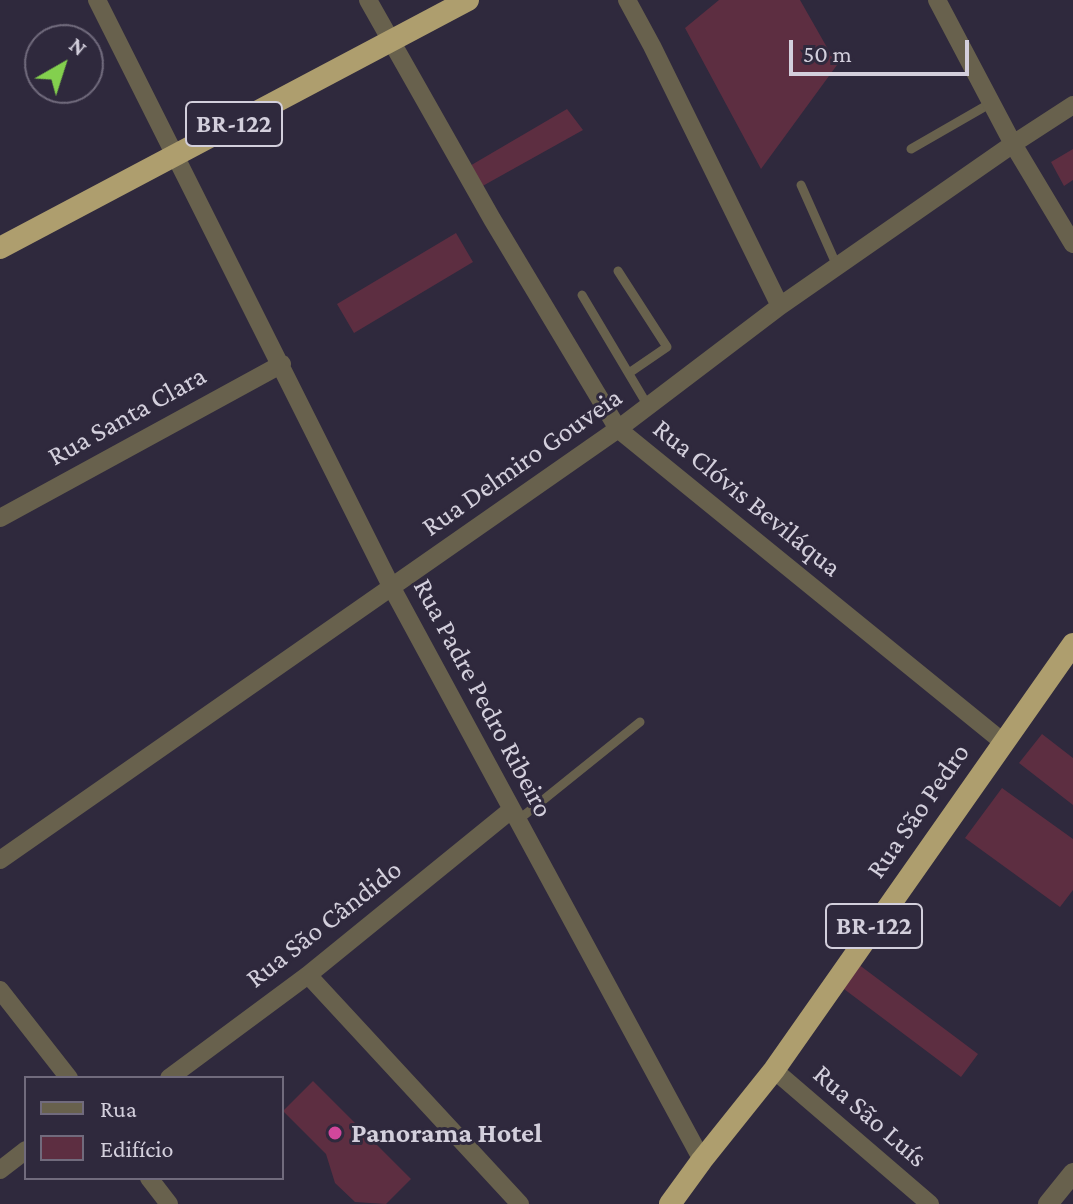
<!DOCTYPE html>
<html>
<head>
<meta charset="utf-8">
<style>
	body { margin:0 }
	#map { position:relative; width:1073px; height:1204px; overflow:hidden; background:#2f293d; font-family:"Crimson Pro",serif }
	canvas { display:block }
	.legend { position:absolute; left:24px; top:1076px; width:260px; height:104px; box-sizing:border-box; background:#2f293d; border:2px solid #716b7d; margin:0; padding:10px 14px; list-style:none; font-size:24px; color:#d3cfdc }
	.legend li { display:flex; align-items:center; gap:16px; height:40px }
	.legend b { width:40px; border:2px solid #716b7d }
	.north { position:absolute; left:24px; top:24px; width:80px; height:80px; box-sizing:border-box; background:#2f293d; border:2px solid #716b7d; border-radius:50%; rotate:39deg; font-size:22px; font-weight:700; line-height:32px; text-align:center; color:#d3cfdc }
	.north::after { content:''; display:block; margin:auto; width:28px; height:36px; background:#83d04e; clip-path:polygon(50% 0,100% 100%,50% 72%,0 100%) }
	.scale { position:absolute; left:789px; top:40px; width:180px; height:36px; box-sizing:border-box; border:4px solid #d3cfdc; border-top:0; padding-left:10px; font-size:24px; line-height:28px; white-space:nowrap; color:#d3cfdc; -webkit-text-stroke:6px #2f293d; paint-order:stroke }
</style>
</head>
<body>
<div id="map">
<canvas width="1073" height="1204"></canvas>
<ul class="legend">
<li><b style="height:10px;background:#68614d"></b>Rua</li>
<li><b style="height:22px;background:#5d2e41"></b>Edifício</li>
</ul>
<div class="north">N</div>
<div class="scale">50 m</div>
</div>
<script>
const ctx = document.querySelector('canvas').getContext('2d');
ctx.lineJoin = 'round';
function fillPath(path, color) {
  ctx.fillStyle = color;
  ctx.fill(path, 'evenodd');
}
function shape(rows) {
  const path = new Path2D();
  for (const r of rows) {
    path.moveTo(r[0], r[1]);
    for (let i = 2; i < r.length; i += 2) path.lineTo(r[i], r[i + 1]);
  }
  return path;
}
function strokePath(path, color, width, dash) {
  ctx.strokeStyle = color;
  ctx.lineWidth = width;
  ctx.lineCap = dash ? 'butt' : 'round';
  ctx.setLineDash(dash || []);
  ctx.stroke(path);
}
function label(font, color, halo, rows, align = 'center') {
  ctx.font = font + ' "Crimson Pro",serif';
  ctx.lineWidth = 6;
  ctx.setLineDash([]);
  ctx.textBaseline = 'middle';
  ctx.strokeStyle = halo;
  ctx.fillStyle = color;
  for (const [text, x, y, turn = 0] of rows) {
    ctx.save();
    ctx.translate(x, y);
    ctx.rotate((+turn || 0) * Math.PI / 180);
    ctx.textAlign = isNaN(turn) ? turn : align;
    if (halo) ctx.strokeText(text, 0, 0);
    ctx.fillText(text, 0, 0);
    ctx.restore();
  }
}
fillPath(shape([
	[719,0,800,0,837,65,761,169,685,28],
	[567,109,583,130,479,188,468,167],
	[1073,149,1073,180,1064,186,1051,162],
	[456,233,473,262,354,333,337,304],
	[1042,734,1073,758,1073,805,1019,763],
	[1002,788,1073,839,1073,890,1060,907,965,838],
	[858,964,978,1054,961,1077,840,986],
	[313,1081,411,1179,386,1204,355,1202,335,1183,326,1154,283,1111]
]), '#5d2e41');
strokePath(shape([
	[911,149,991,103],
	[801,185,837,266],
	[618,271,667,347,629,373],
	[582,295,648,406],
	[517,821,640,722]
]), '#68614d', 9);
strokePath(shape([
	[97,0,392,588,702,1160],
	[368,0,492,219,618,429,1003,742],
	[627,0,652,46,780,306],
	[937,0,1013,144,1073,244],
	[0,518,282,364],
	[0,860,618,429,780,306,1013,144,1073,105],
	[308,975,520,1204],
	[0,990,69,1078],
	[774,1070,930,1204],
	[169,1078,308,975,511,810],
	[0,1170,26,1150],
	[149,1178,169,1204]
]), '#68614d', 18);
strokePath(shape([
	[1048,1204,1073,1173]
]), '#68614d', 20);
strokePath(shape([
	[0,248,468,0],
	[670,1204,702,1160,774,1070,1073,644]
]), '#ae9e6e', 22);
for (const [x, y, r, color] of [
	[335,1133,8,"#d1479c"]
]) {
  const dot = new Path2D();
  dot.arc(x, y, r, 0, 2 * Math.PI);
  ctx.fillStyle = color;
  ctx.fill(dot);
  strokePath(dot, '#2f293d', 3);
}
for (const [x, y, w] of [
	[234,124,96],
	[874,926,96]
]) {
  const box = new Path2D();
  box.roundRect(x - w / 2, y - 22, w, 44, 6);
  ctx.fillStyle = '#2f293d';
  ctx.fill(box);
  strokePath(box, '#d3cfdc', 2);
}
label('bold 26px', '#d3cfdc', null, [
	["BR-122",234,124],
	["BR-122",874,926]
]);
label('28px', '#d3cfdc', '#2f293d', [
	["Rua Santa Clara",127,416,-29],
	["Rua Delmiro Gouveia",522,462,-35],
	["Rua Clóvis Beviláqua",747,498,39],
	["Rua Padre Pedro Ribeiro",483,698,62],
	["Rua São Pedro",918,811,-55],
	["Rua São Cândido",324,924,-38],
	["Rua São Luís",870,1116,41]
]);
label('bold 28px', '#d3cfdc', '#2f293d', [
	["Panorama Hotel",351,1133]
], 'left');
</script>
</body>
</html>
